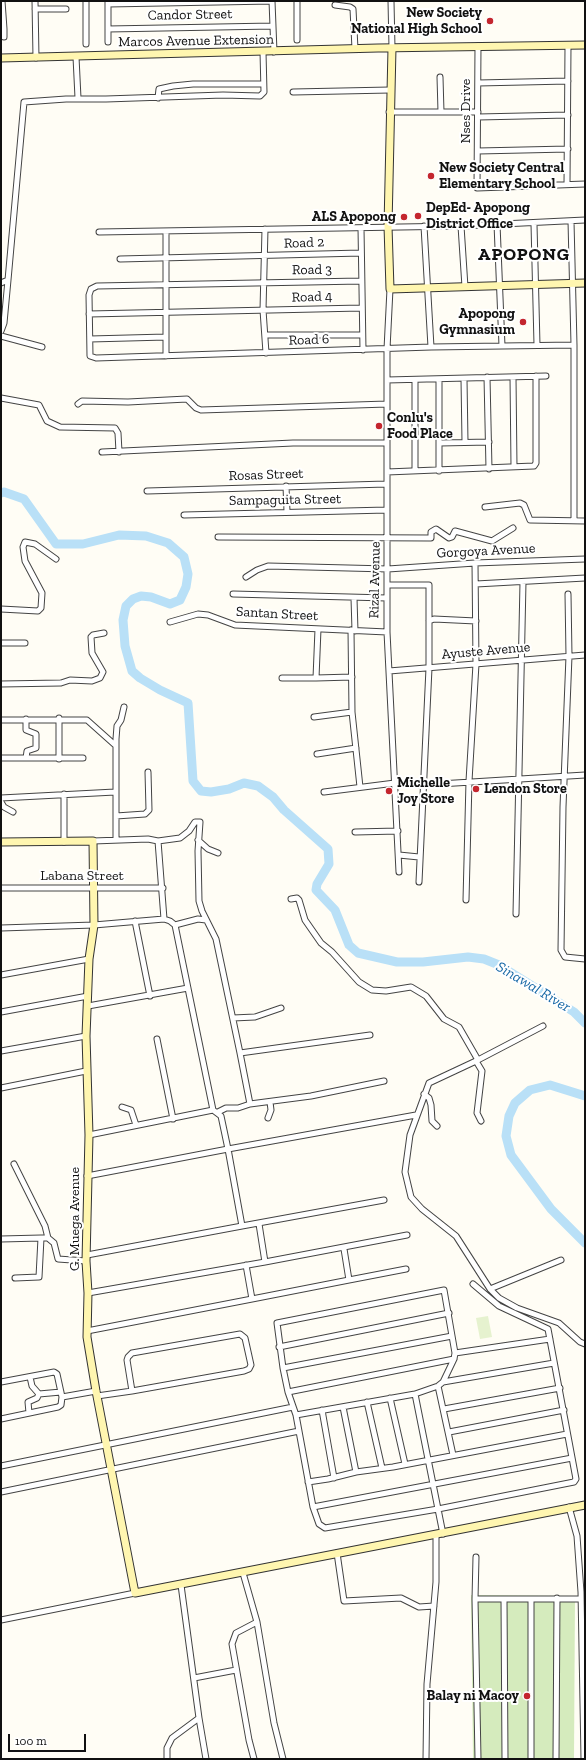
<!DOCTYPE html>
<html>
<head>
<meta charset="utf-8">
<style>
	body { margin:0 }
	#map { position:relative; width:586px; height:1760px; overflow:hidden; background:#fffdf5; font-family:"Zilla Slab",serif }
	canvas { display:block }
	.frame { position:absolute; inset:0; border:2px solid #111; pointer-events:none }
	.scale { position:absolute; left:8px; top:1734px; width:78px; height:18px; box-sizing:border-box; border:2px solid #111; border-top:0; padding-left:5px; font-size:12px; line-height:14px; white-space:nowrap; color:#111; -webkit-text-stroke:3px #fff; paint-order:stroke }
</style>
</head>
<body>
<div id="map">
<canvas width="586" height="1760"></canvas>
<div class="frame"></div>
<div class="scale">100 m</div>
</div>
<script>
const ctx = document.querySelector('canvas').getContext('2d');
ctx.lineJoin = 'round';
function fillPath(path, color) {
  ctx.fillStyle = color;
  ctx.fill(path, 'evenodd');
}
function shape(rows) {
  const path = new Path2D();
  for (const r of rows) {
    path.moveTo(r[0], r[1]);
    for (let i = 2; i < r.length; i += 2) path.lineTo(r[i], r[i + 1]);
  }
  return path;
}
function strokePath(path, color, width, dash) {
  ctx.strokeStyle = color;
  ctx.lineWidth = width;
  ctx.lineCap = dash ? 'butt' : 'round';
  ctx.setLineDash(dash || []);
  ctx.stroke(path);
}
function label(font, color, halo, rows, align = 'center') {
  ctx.font = font + ' "Zilla Slab",serif';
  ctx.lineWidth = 4;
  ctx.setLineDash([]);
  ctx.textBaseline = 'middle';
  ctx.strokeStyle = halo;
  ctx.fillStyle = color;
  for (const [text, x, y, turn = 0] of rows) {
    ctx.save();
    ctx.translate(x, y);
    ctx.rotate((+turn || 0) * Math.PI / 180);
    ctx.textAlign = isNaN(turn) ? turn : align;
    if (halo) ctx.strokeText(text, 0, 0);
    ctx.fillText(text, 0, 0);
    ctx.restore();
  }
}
fillPath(shape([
	[471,1595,575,1596,574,1759,473,1759]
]), '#d5ebbd');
fillPath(shape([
	[488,1316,492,1337,480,1339,476,1318]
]), '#e6f2cf');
strokePath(shape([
	[1,493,4,492,24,499,56,544,83,544,119,535,146,536,168,543,184,557,188,574,186,587,180,600,170,604,151,597,141,596,133,599,126,606,123,620,125,646,132,671,140,678,160,690,188,703,193,781,201,791,211,792,229,789,244,783,258,786,273,797,284,810,328,849,329,864,317,884,316,890,335,910,349,945,358,953,397,962,423,962,468,957,484,959,499,965,574,1012,585,1023],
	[585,1096,550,1085,530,1090,515,1103,509,1116,506,1136,511,1155,551,1209,585,1243]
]), '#b9e0f7', 9);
const street = shape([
	[35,1,36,58],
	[86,1,86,44],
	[297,1,297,40],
	[391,1,392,48],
	[108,4,272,1,274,52],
	[335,5,350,7,353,9,355,49],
	[35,9,66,9],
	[1,29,4,29,2,1],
	[4,29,4,37],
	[108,29,273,26],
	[108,42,108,2],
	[478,46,477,188,585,184],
	[76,57,78,98],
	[440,77,441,112],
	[478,83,568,81],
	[293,92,390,90],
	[158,98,159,89,173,86,193,84,263,84],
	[389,112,478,112],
	[478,117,568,115],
	[478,151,568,149],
	[567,184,568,46],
	[571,221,574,345,574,521],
	[497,224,502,346],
	[534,224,537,345],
	[424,226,431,347],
	[461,226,465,287],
	[361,228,363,350],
	[265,229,263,310,266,353],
	[166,231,166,356],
	[99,232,461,226,585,220],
	[120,259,361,253],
	[361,281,97,286,91,289,89,295,90,356,96,358,431,347,574,345],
	[1,283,8,280,24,102,66,99,106,99,223,95,260,96,264,92,263,52],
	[390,289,387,349,387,632,399,872],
	[89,314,361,308],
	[1,331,4,323,8,280],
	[265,335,362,335],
	[1,336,42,347],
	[90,339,166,337],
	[487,377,489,469],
	[513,377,514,467],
	[439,379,439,471],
	[464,379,465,442],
	[387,380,546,376],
	[1,398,39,405,47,421,60,427,115,428,118,433,119,452],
	[78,404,82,401,128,402,187,399,196,408,201,410,387,404],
	[440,443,489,442],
	[102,452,293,443,387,443],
	[415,471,415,380],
	[387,472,534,466,536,463,536,376],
	[286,486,287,512],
	[147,491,386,484],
	[485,507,520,503,524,505,530,520,585,521],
	[184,515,387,510],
	[218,537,431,538,431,532,436,529,449,538,452,537,455,531,492,541,513,528],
	[246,577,257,570,268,566,388,569,475,563,585,559],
	[476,584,585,578],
	[387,585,429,585,429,668,419,882],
	[233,594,387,598],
	[568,594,569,656,563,807,561,950,565,957,585,959],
	[354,598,355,631],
	[1,609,38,611,41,608,42,593,25,561,23,547,25,542,35,544,56,559],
	[429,621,434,619,476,621],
	[170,622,198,614,208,615,235,625,387,632],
	[318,629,316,678,352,677],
	[351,630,352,712,360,787],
	[1,643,25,643],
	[389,671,585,655],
	[282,678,316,678],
	[1,684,61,683,70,680,92,681,100,678,103,672,92,653,91,637,93,635,104,633],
	[314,717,352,712],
	[1,720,87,720,115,745],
	[317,754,356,748],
	[1,758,83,758],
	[26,758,27,751,36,748,36,734,26,730,26,719],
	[59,759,59,718],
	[324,792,395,783,423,785,585,775],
	[1,798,115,792],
	[1,802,4,807,13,812],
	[116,816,116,739,117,726,121,720,124,707],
	[355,832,398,831],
	[116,840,116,816,145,814,149,810,148,772],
	[198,840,208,849,218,853],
	[93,841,148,839,158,841,164,919,170,921,175,925,213,1110],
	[158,841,180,838,189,831,195,822,200,822,198,851,199,901,202,911,216,939,240,1053,370,1035],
	[64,842,64,794],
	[399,855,419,857],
	[1,888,163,888],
	[291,899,297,898,299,900,305,920,321,943,332,952,359,982,372,990,386,991,411,987,426,996,444,1019,459,1027,478,1060],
	[466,900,469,781,476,664,475,563],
	[516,914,523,582],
	[135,921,150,996],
	[175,925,198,919,206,920],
	[1,928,94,925,164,919],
	[1,975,89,959],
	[88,1006,188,988],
	[1,1012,88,996],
	[233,1018,255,1017,281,1008],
	[543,1026,476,1061,429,1083,410,1135,405,1172,411,1197,422,1209,456,1236,490,1289,499,1298,517,1308,559,1323,580,1342,585,1344],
	[157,1039,173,1119],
	[1,1051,86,1036],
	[476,1061,482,1071,477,1113,481,1121],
	[1,1088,86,1071],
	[424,1094,429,1098,431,1105,432,1121,437,1126],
	[250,1104,311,1096,384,1081],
	[122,1107,131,1110,136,1125],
	[218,1112,226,1108,238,1108,250,1104,240,1053],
	[268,1118,271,1110,270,1102],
	[14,1164,45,1226,48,1238],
	[87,1176,228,1149,221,1116,213,1110,89,1135],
	[259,1224,265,1262,407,1235],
	[242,1226,384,1200],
	[1,1239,41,1238],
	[87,1255,242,1226,228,1149,416,1115],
	[15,1278,39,1277,41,1238,48,1238,54,1243,58,1259,86,1261],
	[349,1280,406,1269],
	[490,1289,561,1260],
	[88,1293,265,1262],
	[252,1299,349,1280,344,1249],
	[87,1331,252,1299,246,1265],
	[279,1347,449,1313],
	[455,1353,550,1339],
	[454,1359,443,1382,554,1363],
	[283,1368,452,1336],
	[1,1382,54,1372,57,1374,62,1397],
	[438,1386,453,1455],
	[288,1392,454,1359,455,1353,444,1290,277,1323,283,1368,288,1392,296,1415,313,1507,319,1524,325,1528,438,1509,574,1482,576,1479,548,1329,499,1306,473,1284],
	[39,1394,61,1392],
	[415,1394,443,1534],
	[97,1396,132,1391,244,1371,249,1369,251,1365,245,1338,240,1334,132,1353,128,1357,127,1360,132,1391],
	[390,1398,405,1464],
	[367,1402,382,1468],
	[343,1407,356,1472],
	[444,1409,560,1388],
	[322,1410,334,1478],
	[29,1413,28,1402,37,1398,39,1394,32,1386,30,1377],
	[296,1415,415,1394,438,1386,443,1382],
	[1,1419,58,1407,61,1405,62,1397,96,1391],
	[449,1432,564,1410],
	[1,1466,293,1407],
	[308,1482,328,1479,356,1472,393,1467,567,1434],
	[1,1492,299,1431],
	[313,1507,572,1458],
	[569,1507,577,1536,581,1592,584,1759],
	[337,1553,344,1601,401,1598,419,1607,434,1606],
	[476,1557,475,1599,478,1759],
	[243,1573,257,1622,236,1633,232,1644,249,1740,254,1759],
	[475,1599,581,1599],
	[504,1599,505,1759],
	[1,1620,135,1593],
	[257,1622,274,1723,283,1759],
	[194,1678,236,1670],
	[199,1718,206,1759],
	[167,1759,167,1748,172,1738,199,1718,181,1585],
	[426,1759,427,1684,436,1582,436,1535],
	[531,1759,531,1599],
	[556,1759,557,1598]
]);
const secondary = shape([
	[392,48,388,226,390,289,585,283],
	[1,58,378,48,585,45],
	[1,842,93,841,94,925,89,959,86,1036,89,1135,86,1261,88,1293,87,1337,96,1391,135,1593,585,1505]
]);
strokePath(street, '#444', 7);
strokePath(secondary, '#333', 9);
strokePath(street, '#fff', 5);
strokePath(secondary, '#fff6b0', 7);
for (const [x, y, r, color] of [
	[490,21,4,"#c4262e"],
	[431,176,4,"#c4262e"],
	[418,216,4,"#c4262e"],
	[404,217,4,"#c4262e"],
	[523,322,4,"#c4262e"],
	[379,426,4,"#c4262e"],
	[476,789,4,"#c4262e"],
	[389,791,4,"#c4262e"],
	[527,1696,4,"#c4262e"]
]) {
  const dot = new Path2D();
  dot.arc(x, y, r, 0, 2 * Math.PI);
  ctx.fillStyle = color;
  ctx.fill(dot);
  strokePath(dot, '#fff', 1.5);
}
label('bold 14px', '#111', '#fff', [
	["New Society",482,13,"right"],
	["National High School",482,29,"right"],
	["New Society Central",439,168],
	["Elementary School",439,184],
	["DepEd- Apopong",426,208],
	["District Office",426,224],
	["ALS Apopong",396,217,"right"],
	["Apopong",515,314,"right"],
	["Gymnasium",515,330,"right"],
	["Conlu's",387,418],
	["Food Place",387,434],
	["Michelle",397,783],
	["Joy Store",397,799],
	["Lendon Store",484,789],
	["Balay ni Macoy",519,1696,"right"]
], 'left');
label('14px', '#111', '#fff', [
	["Candor Street",190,15,-1],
	["Marcos Avenue Extension",196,41,-1],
	["Nses Drive",466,111,-90],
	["Road 2",304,243,-2],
	["Road 3",312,270,-1],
	["Road 4",312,297,-2],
	["Road 6",309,340,-2],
	["Rosas Street",266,475,-2],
	["Sampaguita Street",285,500,-1],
	["Gorgoya Avenue",486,551,-3],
	["Rizal Avenue",375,580,-89],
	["Santan Street",277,614,3],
	["Ayuste Avenue",486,651,-5],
	["Labana Street",82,876],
	["G. Muega Avenue",75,1219,-90]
]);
label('italic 15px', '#1768a6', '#fff', [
	["Sinawal River",533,987,31]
]);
ctx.letterSpacing = '1px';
label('bold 18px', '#111', '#fff', [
	["APOPONG",524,255]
]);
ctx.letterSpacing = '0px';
</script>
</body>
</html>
